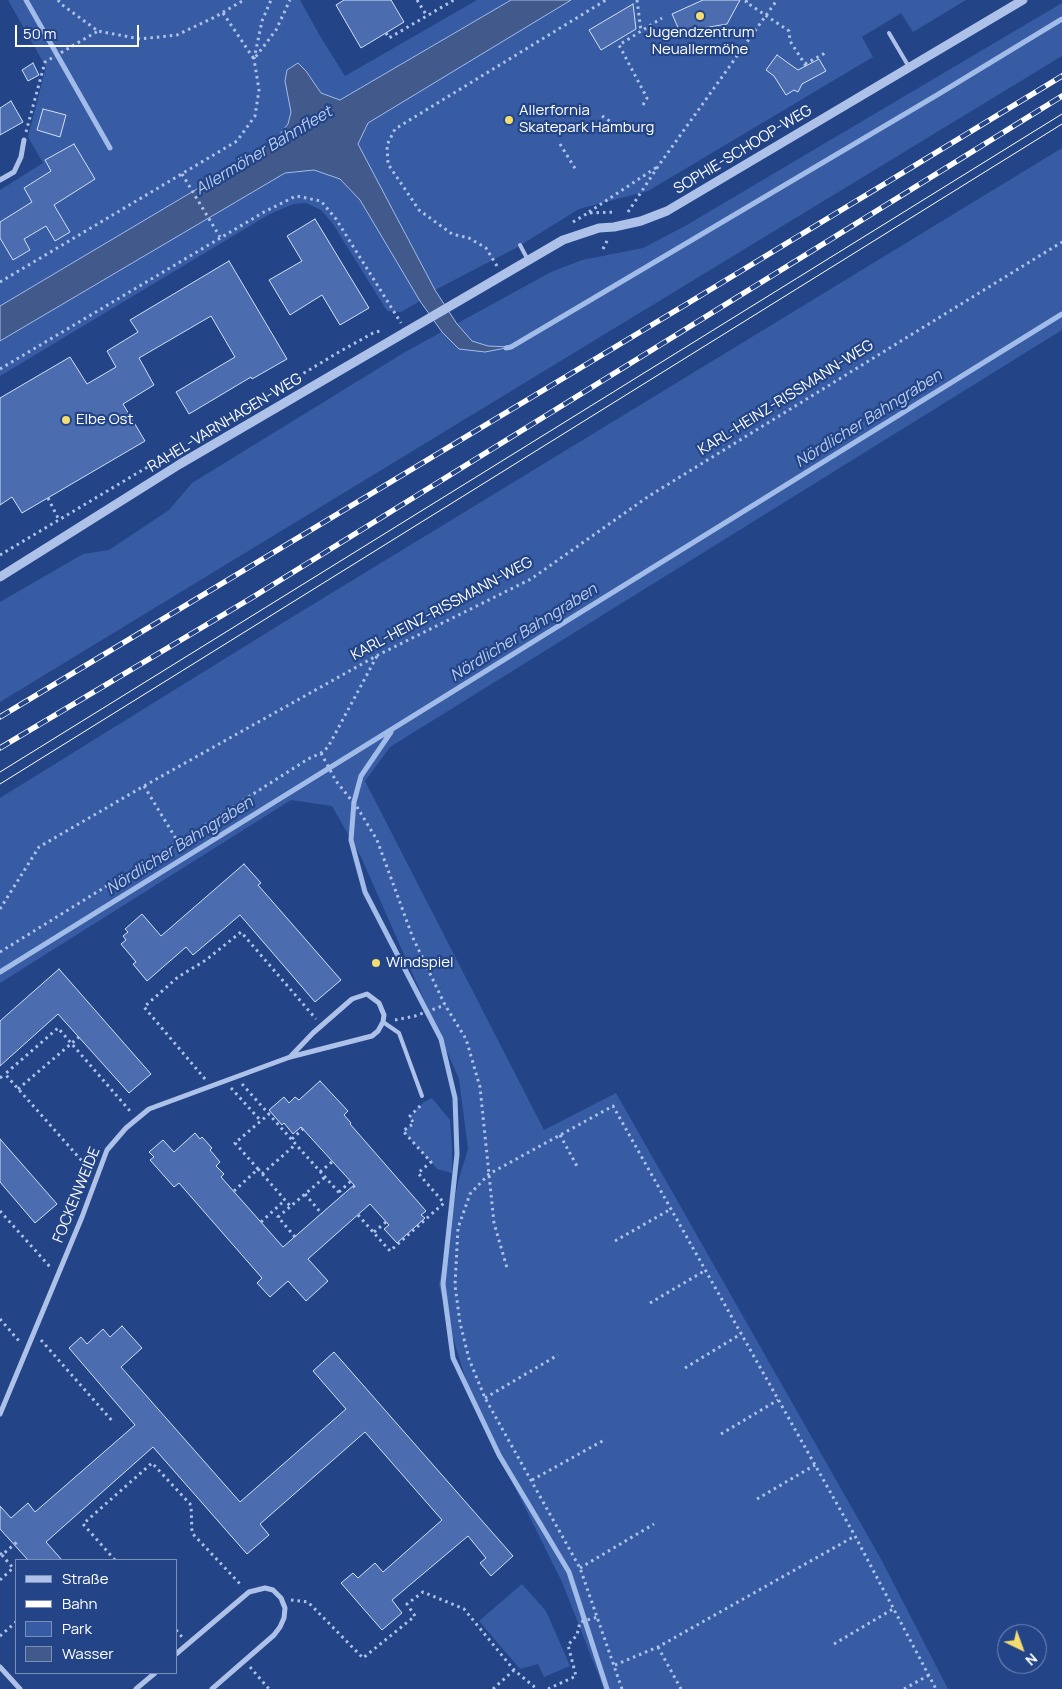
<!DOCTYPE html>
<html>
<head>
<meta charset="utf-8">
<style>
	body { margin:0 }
	#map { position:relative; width:1062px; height:1689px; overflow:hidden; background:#234487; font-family:Manrope,sans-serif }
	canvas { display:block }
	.legend { position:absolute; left:15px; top:1559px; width:162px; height:115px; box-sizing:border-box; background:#234487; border:1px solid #7b8fb7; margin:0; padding:6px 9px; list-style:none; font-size:15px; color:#fff }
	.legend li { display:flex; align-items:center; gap:10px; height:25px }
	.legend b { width:25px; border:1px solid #7b8fb7 }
	.north { position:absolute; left:997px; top:1624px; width:50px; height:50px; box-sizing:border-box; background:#234487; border:1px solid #7b8fb7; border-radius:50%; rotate:138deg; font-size:14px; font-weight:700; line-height:20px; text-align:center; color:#fff }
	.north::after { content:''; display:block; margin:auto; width:18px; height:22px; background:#f5dc70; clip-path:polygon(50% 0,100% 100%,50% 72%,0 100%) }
	.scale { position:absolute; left:15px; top:25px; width:124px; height:22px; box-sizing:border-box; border:2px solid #fff; border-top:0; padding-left:6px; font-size:15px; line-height:18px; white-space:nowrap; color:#fff; -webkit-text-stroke:4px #234487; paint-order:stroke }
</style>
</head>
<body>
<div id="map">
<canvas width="1062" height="1689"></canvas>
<ul class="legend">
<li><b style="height:6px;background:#aec2e9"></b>Straße</li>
<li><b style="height:6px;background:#fff"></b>Bahn</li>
<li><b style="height:14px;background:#375ca4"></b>Park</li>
<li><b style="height:14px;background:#425a8b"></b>Wasser</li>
</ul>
<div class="north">N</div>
<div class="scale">50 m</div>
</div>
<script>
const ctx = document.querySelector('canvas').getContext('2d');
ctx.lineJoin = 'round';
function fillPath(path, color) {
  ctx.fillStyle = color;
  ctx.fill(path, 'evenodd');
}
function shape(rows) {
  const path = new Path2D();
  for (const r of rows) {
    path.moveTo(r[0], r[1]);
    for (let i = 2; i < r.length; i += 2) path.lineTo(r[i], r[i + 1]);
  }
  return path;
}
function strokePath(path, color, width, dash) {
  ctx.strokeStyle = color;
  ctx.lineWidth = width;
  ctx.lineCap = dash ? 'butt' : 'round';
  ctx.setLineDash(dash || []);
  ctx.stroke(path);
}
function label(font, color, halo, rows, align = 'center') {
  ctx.font = font + ' Manrope,sans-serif';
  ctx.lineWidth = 4.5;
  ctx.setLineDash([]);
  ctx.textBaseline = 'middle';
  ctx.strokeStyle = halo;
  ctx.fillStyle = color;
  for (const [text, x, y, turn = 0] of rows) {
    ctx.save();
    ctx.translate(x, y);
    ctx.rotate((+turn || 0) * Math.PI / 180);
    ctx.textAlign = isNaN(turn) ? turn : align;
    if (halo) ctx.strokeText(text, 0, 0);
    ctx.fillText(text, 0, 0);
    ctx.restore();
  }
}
fillPath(shape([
	[8,0,300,0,320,36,345,76,477,0,511,0,340,100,321,93,306,71,298,64,287,71,285,81,291,112,288,124,271,145,0,306,0,190,43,163,28,137,46,67],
	[571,0,966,0,913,32,901,13,862,37,873,57,648,191,579,209,516,248,435,290,358,144,367,123],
	[1062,3,1062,56,0,702,0,602,83,554,109,550,169,510,192,483,405,352,551,272,582,260,643,248,685,226],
	[1062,148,1062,330,390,747,365,781,544,1130,616,1093,881,1559,948,1689,604,1689,562,1582,473,1403,454,1341,439,1285,458,1182,468,1149,459,1079,361,857,332,806,291,800,0,983,0,798,284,622],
	[314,170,340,179,360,200,420,301,401,312,387,311,333,224,321,210,306,203,293,204,268,215,0,376,0,341,285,173],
	[432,1098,450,1120,452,1146,452,1173,437,1169,403,1131,414,1123,409,1117,424,1102],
	[522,1584,546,1611,570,1666,544,1677,538,1664,520,1669,479,1621]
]), '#375ca4');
const water = shape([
	[511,0,571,0,368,123,358,144,435,290,457,324,472,341,488,346,511,347,485,352,459,349,442,332,420,301,360,200,340,179,314,170,285,173,0,341,0,306,271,145,288,124,291,112,285,81,287,70,298,63,306,71,321,93,340,100,511,0]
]);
fillPath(water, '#425a8b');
strokePath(water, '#a2bcea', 1);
strokePath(shape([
	[26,0,110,148],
	[506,348,511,347,937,95,1062,19],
	[391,732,361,776,354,802,351,840,365,892,441,1039,455,1098,457,1154,443,1284,453,1358,499,1455,569,1572,607,1689],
	[0,972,1062,314]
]), '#a2bcea', 5);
const building = shape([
	[344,0,391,0,404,22,361,48,336,5,344,0],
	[703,0,740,0,727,24,680,32,672,14,703,0],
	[633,4,636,29,601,50,589,30,633,4],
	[777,55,798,70,819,59,826,71,802,84,798,92,794,90,786,95,774,76,766,70,777,55],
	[33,63,39,75,28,81,22,70,33,63],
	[11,101,23,122,0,135,0,108,11,101],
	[43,109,66,115,60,137,37,130,43,109],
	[74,144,95,179,54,205,70,232,55,241,46,226,24,239,30,250,13,260,0,238,0,222,32,202,24,188,51,171,45,160,74,144],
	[315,219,369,308,340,325,322,295,290,315,269,280,302,261,287,236,315,219],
	[229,261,287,359,252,379,251,377,189,414,176,392,235,357,211,316,139,358,154,385,123,404,145,441,22,513,12,497,0,505,0,398,70,357,87,384,116,367,107,351,138,332,130,320,229,261],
	[244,864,261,883,258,885,341,980,315,1002,240,915,193,955,186,947,147,981,133,964,136,962,121,944,126,940,123,936,128,932,125,929,142,914,161,936,244,864],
	[59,969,151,1074,129,1093,58,1014,0,1066,0,1021,59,969],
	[320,1081,348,1111,344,1115,351,1123,350,1124,426,1211,421,1215,425,1218,397,1243,384,1229,389,1225,370,1204,308,1259,328,1281,306,1301,288,1281,270,1297,257,1283,262,1278,179,1183,174,1187,150,1160,154,1157,149,1152,163,1140,174,1152,195,1133,200,1139,202,1137,212,1148,210,1150,220,1162,216,1166,224,1174,221,1177,283,1247,354,1185,301,1127,293,1134,284,1123,282,1125,269,1110,284,1097,289,1103,295,1097,299,1100,320,1081],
	[0,1139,57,1204,35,1223,0,1182,0,1139],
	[122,1326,142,1348,121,1367,240,1502,346,1409,313,1371,334,1352,513,1556,491,1576,480,1563,486,1558,468,1536,392,1600,402,1613,382,1630,341,1583,353,1573,358,1578,375,1563,383,1572,442,1520,365,1432,260,1524,269,1535,247,1554,153,1447,46,1542,62,1560,28,1560,0,1529,0,1506,11,1518,28,1503,35,1512,135,1425,69,1348,81,1337,87,1344,103,1329,110,1337,122,1326]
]);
fillPath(building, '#4b6daf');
strokePath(building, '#d2dff7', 1);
strokePath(shape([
	[58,0,61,4,98,31,140,39,177,35,215,17,244,0],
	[417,0,427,16],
	[637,0,641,31],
	[747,0,746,2,789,31,790,41,806,66],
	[223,13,254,59,276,30,290,0],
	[386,33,389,38,454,0],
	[805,64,827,52],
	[643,105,647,98,619,45,662,18],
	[602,116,625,131],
	[26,132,45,62,98,31],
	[560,144,576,170],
	[182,174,220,237],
	[589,212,657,167],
	[628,212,659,165,777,0],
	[573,222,588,213,616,212],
	[603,249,608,239],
	[497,266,486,248,469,238,452,234,419,210,388,164,387,145,395,129,606,0],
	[0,282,237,141,255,116,259,90,254,59,262,21,271,0],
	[0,369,264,212,296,196,321,201,336,219,401,323],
	[181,447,339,352,373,333,383,330],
	[48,498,59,520],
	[0,555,171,453],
	[321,753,336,781,357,807,377,840,413,938,445,1005,466,1039,480,1087,494,1223,507,1268],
	[144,786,178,842],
	[0,909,39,847,144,786,378,655,531,579,649,496,1062,242],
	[0,952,178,842,308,759,321,753,328,747,377,656],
	[395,1020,415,1016,445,1005],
	[0,1078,5,1074],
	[205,1079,144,1007,178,977,206,960,241,932,316,1019],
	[242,1084,342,1196],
	[231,1088,261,1121],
	[18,1089,79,1037],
	[560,1135,578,1168],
	[292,1139,305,1127],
	[258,1169,291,1207],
	[90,1170,5,1074,58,1028,130,1111],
	[320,1172,333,1161],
	[262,1174,296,1144],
	[234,1191,258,1169,235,1143,269,1114],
	[339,1192,350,1182,356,1189],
	[305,1194,322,1214],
	[0,1211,51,1268],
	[358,1215,390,1251,444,1203,418,1173,431,1162,403,1131,414,1123,409,1117,422,1104],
	[261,1222,285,1200],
	[374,1232,386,1222],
	[295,1237,278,1217,325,1177],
	[615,1241,671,1209],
	[650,1303,706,1270],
	[0,1319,19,1341],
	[41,1340,114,1423],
	[685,1368,741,1334],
	[485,1398,558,1355],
	[721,1434,778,1400],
	[532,1480,606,1439],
	[757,1499,815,1465],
	[0,1553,2,1555,17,1542],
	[115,1560,83,1524,152,1463,191,1505,192,1533,241,1585],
	[580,1568,654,1524],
	[0,1580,13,1568,2,1555],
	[291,1600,308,1602,363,1658,415,1616,407,1604,423,1592,464,1609,514,1670,537,1689],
	[176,1630,182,1637],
	[0,1636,16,1622],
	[834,1644,893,1609],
	[658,1647,681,1689],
	[615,1665,658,1647,855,1536],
	[250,1667,269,1689],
	[493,1689,514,1670],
	[548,1689,576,1676,568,1645,577,1635,580,1622,598,1617],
	[622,1689,580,1568,485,1398,469,1359,460,1323,455,1285,458,1228,470,1194,489,1174,613,1106,855,1536,936,1689],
	[904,1689,929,1675]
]), '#aec2e9', 3, [2.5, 4]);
strokePath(shape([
	[889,33,909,67],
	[520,245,528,260],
	[383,1022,399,1033,422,1096]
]), '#aec2e9', 4);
strokePath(shape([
	[0,180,14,172,21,157,24,140],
	[0,1414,82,1217,107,1150,126,1128,149,1109,290,1057,372,1036,378,1031,383,1022,384,1015,379,1003,367,994,352,999,313,1033,290,1057],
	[176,1654,249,1592,265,1588,273,1590,281,1598,285,1608,284,1618,280,1627,274,1635,212,1689],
	[0,1667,20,1689],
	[136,1689,155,1673]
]), '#aec2e9', 5);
strokePath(shape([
	[0,577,180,464,563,240,599,228,614,227,641,221,667,211,1023,0]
]), '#aec2e9', 9);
strokePath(shape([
	[0,772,1062,114],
	[0,784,1062,124]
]), '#fff', 1);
const rail = shape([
	[0,717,685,305,1062,76],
	[0,748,253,597,1062,96]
]);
strokePath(rail, '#fff', 5.5);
strokePath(rail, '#234487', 4, [11]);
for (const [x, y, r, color] of [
	[700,16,5,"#f5dc70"],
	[509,120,5,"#f5dc70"],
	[66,420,5,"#f5dc70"],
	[376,963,5,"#f5dc70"]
]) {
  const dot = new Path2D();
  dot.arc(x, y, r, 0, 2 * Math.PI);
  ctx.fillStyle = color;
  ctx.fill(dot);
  strokePath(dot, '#234487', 2);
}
label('15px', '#fff', '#234487', [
	["Jugendzentrum",700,33,"center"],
	["Neuallermöhe",700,50,"center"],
	["Allerfornia",519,111],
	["Skatepark Hamburg",519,128],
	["Elbe Ost",76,420],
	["Windspiel",386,963]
], 'left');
label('15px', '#fff', '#234487', [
	["SOPHIE-SCHOOP-WEG",743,150,-31],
	["KARL-HEINZ-RISSMANN-WEG",786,398,-32],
	["RAHEL-VARNHAGEN-WEG",225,423,-31],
	["KARL-HEINZ-RISSMANN-WEG",442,609,-28],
	["FOCKENWEIDE",77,1195,-68]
]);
label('italic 16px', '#b9cdf1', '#234487', [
	["Allermöher Bahnfleet",264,151,-31],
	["Nördlicher Bahngraben",869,419,-32],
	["Nördlicher Bahngraben",524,633,-32],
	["Nördlicher Bahngraben",180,846,-32]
]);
</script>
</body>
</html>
